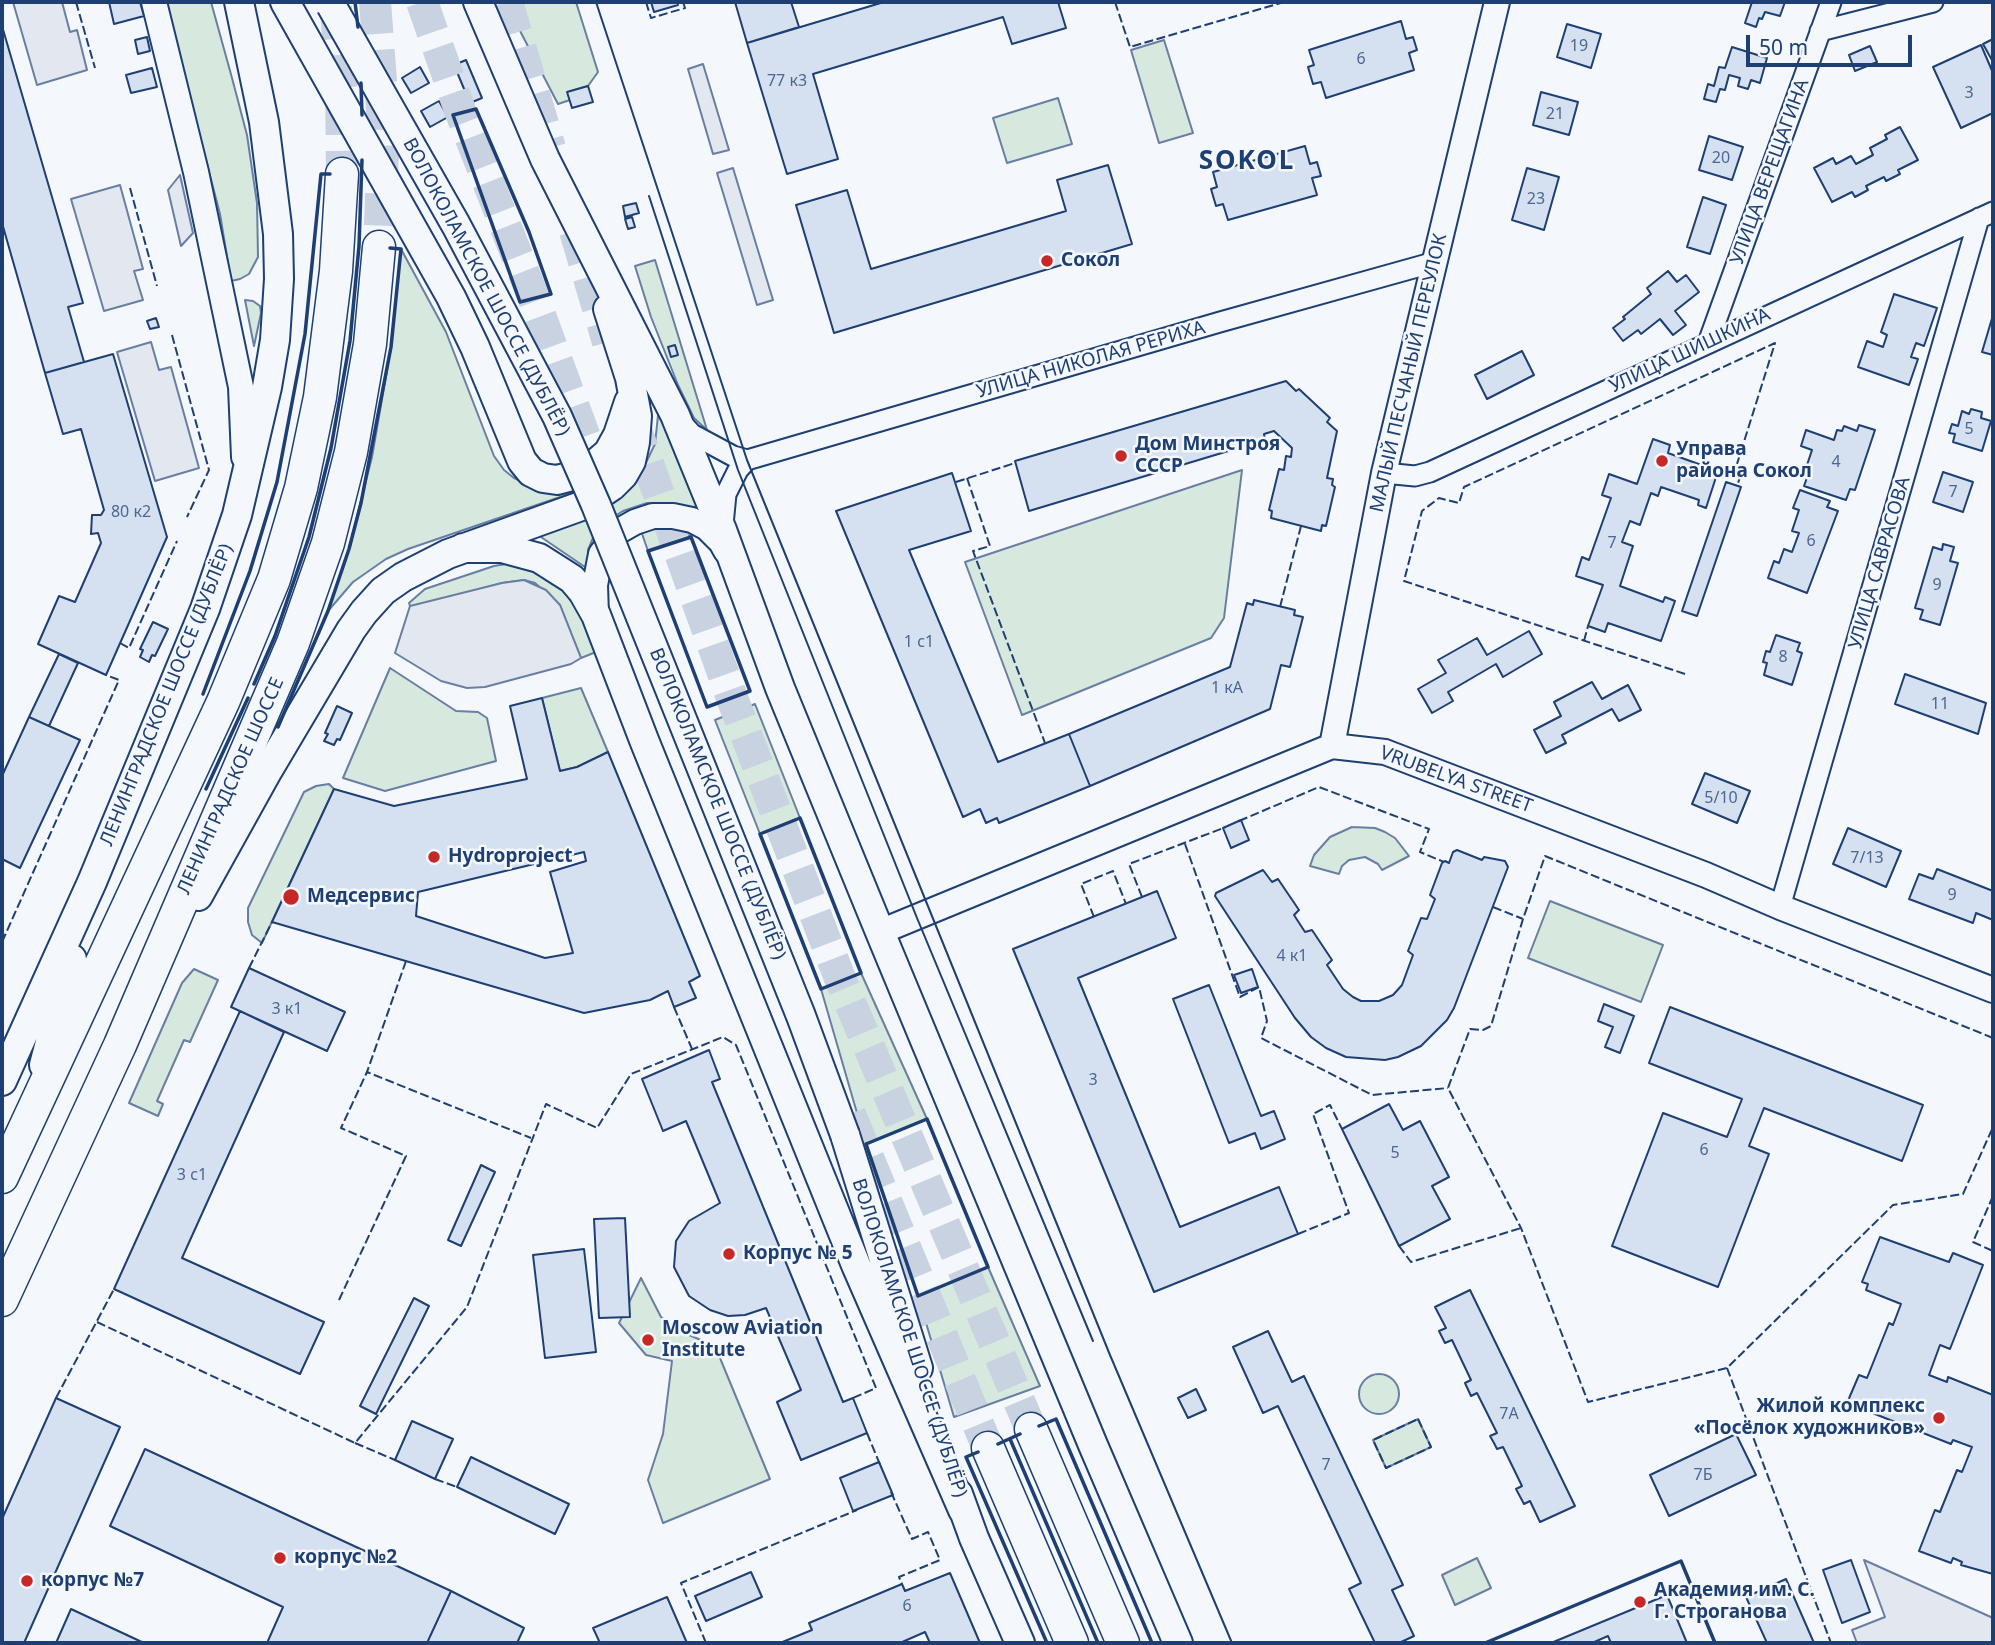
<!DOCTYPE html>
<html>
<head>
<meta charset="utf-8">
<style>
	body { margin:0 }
	#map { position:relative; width:1995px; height:1645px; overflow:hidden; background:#f4f7fb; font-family:"Noto Sans",sans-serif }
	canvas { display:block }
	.frame { position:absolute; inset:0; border:4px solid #1d3f73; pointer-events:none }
	.scale { position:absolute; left:1746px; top:35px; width:166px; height:32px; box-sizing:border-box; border:4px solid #1d3f73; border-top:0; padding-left:9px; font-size:21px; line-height:24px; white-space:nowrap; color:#1d3f73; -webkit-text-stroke:5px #f4f7fb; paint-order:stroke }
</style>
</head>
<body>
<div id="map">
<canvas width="1995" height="1645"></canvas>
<div class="frame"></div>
<div class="scale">50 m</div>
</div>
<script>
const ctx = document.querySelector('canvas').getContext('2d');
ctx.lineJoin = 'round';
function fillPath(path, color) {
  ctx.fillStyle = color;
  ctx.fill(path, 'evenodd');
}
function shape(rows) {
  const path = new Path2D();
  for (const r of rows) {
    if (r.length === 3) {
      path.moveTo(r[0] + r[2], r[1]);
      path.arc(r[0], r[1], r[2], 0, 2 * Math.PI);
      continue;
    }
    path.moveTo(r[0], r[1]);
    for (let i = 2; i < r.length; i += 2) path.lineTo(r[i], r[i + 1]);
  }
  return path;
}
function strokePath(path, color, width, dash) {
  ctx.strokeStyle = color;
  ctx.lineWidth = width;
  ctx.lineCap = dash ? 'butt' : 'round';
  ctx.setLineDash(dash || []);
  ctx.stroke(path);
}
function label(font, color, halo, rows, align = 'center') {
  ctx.font = font + ' "Noto Sans",sans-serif';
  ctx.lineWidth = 5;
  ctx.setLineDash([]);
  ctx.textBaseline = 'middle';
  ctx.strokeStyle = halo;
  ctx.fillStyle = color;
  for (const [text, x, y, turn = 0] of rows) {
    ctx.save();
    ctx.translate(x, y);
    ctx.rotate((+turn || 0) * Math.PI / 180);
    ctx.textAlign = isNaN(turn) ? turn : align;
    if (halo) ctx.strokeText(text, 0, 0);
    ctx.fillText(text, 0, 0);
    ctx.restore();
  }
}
const green = shape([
	[165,2,211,2,232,78,247,135,257,203,258,257,249,274,240,279,231,281,220,214,165,2],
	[505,2,576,2,598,72,588,86,568,92,570,100,558,104,505,2],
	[1164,40,1193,133,1159,143,1131,50,1164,40],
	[1058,98,1072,144,1007,163,993,118,1058,98],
	[401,249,446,332,494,456,504,470,514,478,525,483,562,487,566,495,408,549,386,559,353,582,328,611,349,549,372,457,391,347,401,249],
	[655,260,707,430,694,418,678,385,651,317,635,266,655,260],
	[245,300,253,301,260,306,261,313,254,346,245,300],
	[659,406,698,510,662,503,647,503,623,511,610,519,593,538,588,550,588,566,585,567,538,535,610,504,629,490,638,479,655,444,659,406],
	[1242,470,1224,618,1211,638,1022,715,965,562,1242,470],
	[660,524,684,530,691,537,648,551,640,528,660,524],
	[506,564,519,564,557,581,580,611,596,652,581,658,560,605,535,583,524,580,502,583,416,607,410,606,409,603,425,589,494,566,506,564],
	[390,668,456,711,478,712,487,718,496,761,385,791,343,778,390,668],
	[581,688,608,752,577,767,560,771,542,698,581,688],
	[755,704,800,818,760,834,715,720,755,704],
	[329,784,334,789,262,943,252,935,248,922,248,908,304,792,316,786,329,784],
	[1352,827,1375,828,1385,832,1395,838,1409,856,1382,870,1378,864,1365,857,1349,860,1342,866,1339,874,1310,866,1314,855,1330,837,1352,827],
	[1550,901,1663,945,1641,1002,1528,958,1550,901],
	[194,969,218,980,190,1042,184,1040,157,1101,163,1104,158,1116,129,1103,182,983,194,969],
	[861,973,927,1119,866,1144,821,989,861,973],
	[988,1267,1040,1386,954,1417,918,1296,988,1267],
	[641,1278,661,1317,689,1335,715,1346,770,1479,663,1523,648,1480,663,1434,672,1361,646,1355,619,1323,641,1278],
	[1379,1394,20],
	[1418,1419,1431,1447,1386,1468,1373,1440,1418,1419],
	[1477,1558,1491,1588,1455,1605,1442,1575,1477,1558]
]);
fillPath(green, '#d7e8df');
strokePath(green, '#687fa3', 2);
const parking = shape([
	[13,2,62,2,70,32,77,30,87,70,37,85,13,2],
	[703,64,729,150,713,154,688,69,703,64],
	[733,168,773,300,757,305,717,173,733,168],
	[180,175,193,233,181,246,168,190,180,175],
	[120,185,143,269,134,271,143,300,104,311,71,199,120,185],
	[151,342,159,370,171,367,199,468,155,481,117,352,151,342],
	[524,580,546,590,560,605,581,658,571,664,485,687,467,688,441,681,395,653,410,606,502,583,524,580],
	[1864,1560,1993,1618,1993,1643,1857,1643,1852,1630,1885,1617,1864,1560]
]);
fillPath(parking, '#e3e8f0');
strokePath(parking, '#687fa3', 2);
const building = shape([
	[109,2,140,2,144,16,114,24,109,2],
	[651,2,677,2,678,5,654,12,651,2],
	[735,2,791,2,799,27,747,43,735,2],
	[884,2,1058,2,1066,28,1012,44,1003,17,813,74,838,159,787,174,747,43,884,2],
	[1752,2,1785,2,1780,16,1765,12,1762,19,1759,18,1756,27,1745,23,1752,2],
	[1401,21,1406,39,1413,37,1417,50,1409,53,1414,70,1326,98,1321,82,1313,84,1308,67,1314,65,1309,50,1401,21],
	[1567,24,1601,34,1591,68,1557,57,1567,24],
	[2,26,83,303,68,307,84,362,45,373,2,223,2,26],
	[147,37,150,51,138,54,135,40,147,37],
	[1993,39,1993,62,1983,44,1993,39],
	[1981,45,1993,73,1993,113,1961,128,1933,67,1981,45],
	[1870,46,1877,62,1855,71,1849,55,1870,46],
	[1732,47,1767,58,1760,83,1751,80,1748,89,1738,86,1740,78,1729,75,1725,90,1720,89,1716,102,1704,99,1708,84,1714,86,1719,67,1725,68,1732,47],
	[466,60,482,98,470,103,454,65,466,60],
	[420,67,429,83,411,93,402,78,420,67],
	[152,68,157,87,131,93,126,75,152,68],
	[588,86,593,102,572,108,567,92,588,86],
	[1541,92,1578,102,1569,135,1533,125,1541,92],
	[439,101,448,117,430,127,421,111,439,101],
	[1900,127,1918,160,1898,170,1900,174,1886,181,1884,177,1866,186,1868,190,1855,197,1852,192,1832,202,1814,168,1833,158,1836,164,1851,156,1856,164,1873,155,1870,148,1887,139,1885,135,1900,127],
	[1709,136,1743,147,1732,180,1699,170,1709,136],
	[1305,146,1310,164,1317,162,1321,176,1312,178,1317,195,1228,220,1223,204,1216,206,1211,189,1217,187,1213,172,1305,146],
	[1108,165,1132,244,834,333,796,205,847,190,871,269,1066,211,1057,180,1108,165],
	[1527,168,1559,177,1544,230,1512,220,1527,168],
	[1703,197,1726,205,1710,254,1687,247,1703,197],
	[636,203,639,213,625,217,623,206,636,203],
	[632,217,635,227,628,229,625,219,632,217],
	[1668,271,1677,282,1686,275,1699,292,1675,311,1686,325,1673,335,1660,319,1641,334,1638,330,1623,341,1613,328,1625,319,1623,317,1651,294,1647,288,1668,271],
	[1894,294,1937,308,1924,346,1916,343,1911,357,1918,359,1909,385,1858,367,1867,341,1883,347,1887,335,1881,332,1894,294],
	[1993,315,1993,355,1982,352,1993,315],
	[156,318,159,327,150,329,147,321,156,318],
	[675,345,678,355,671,357,668,347,675,345],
	[1522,351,1534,375,1487,399,1475,375,1522,351],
	[113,354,167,537,106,675,38,644,59,596,75,602,101,543,98,533,91,534,92,515,101,515,104,510,81,429,63,434,45,373,113,354],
	[1286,381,1296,391,1299,389,1330,418,1327,422,1337,431,1327,478,1333,479,1332,485,1335,487,1326,526,1322,525,1321,531,1271,518,1272,511,1269,510,1279,469,1284,470,1286,456,1291,457,1292,448,1274,431,1264,434,1265,440,1029,511,1015,461,1286,381],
	[1971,409,1982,412,1981,418,1991,421,1982,451,1953,442,1955,434,1949,433,1952,424,1958,426,1962,411,1969,414,1971,409],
	[1859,425,1875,430,1855,490,1850,489,1846,500,1804,486,1808,475,1804,474,1812,450,1801,446,1806,430,1834,440,1837,430,1842,431,1844,426,1857,431,1859,425],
	[1653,439,1670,445,1668,453,1718,471,1706,508,1698,505,1699,500,1661,487,1658,496,1651,493,1640,525,1630,521,1622,542,1633,546,1620,586,1663,602,1665,597,1675,601,1661,641,1608,623,1605,632,1588,626,1603,585,1576,576,1582,557,1589,560,1611,498,1602,495,1609,474,1637,484,1653,439],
	[1943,472,1973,482,1963,512,1933,502,1943,472],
	[952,473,971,531,909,550,998,762,1069,734,1090,786,999,823,997,818,986,823,980,809,963,817,836,511,952,473],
	[1726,482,1741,487,1697,616,1682,611,1726,482],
	[1800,490,1830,501,1827,507,1838,511,1807,593,1768,578,1774,561,1779,563,1784,549,1792,552,1799,533,1792,531,1799,510,1793,508,1800,490],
	[1943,544,1954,547,1950,561,1958,563,1940,625,1920,619,1923,610,1915,608,1933,547,1942,550,1943,544],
	[1254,600,1295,610,1294,615,1303,617,1290,667,1281,665,1270,709,1090,786,1069,734,1230,667,1247,603,1253,605,1254,600],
	[153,622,168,629,155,656,152,655,149,662,140,657,143,650,140,649,153,622],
	[1529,631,1542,654,1503,677,1496,664,1448,692,1453,701,1432,713,1418,689,1446,673,1438,660,1477,638,1487,655,1529,631],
	[1776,635,1800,643,1797,651,1802,653,1792,685,1764,675,1767,663,1763,662,1766,651,1770,652,1776,635],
	[59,654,78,663,49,726,29,717,59,654],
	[1905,674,1986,703,1978,734,1895,704,1905,674],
	[1592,682,1602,699,1628,685,1641,710,1619,721,1612,709,1562,735,1566,743,1546,753,1534,730,1561,716,1554,702,1592,682],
	[542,698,560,771,577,767,608,752,700,976,689,982,696,998,674,1007,668,991,650,1000,584,1013,272,922,334,789,394,806,527,779,510,706,542,698],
	[584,852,586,861,550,872,573,953,545,958,416,916,418,892,584,852],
	[337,706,352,713,340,740,337,739,334,745,324,741,328,734,325,733,337,706],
	[29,717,80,740,20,868,2,859,2,776,29,717],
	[1705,773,1750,791,1737,823,1692,804,1705,773],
	[1241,820,1249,840,1231,848,1223,828,1241,820],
	[1848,828,1901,851,1886,887,1833,864,1848,828],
	[1457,850,1482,860,1484,857,1505,861,1508,867,1454,1008,1447,1020,1421,1046,1398,1057,1385,1060,1346,1057,1326,1048,1311,1037,1295,1018,1215,896,1216,893,1263,870,1272,882,1278,879,1299,910,1294,915,1305,932,1312,930,1332,960,1327,965,1343,989,1353,997,1361,1001,1379,1001,1393,995,1402,985,1413,955,1408,951,1421,918,1427,919,1435,899,1430,895,1442,863,1445,861,1449,863,1453,852,1457,850],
	[1937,869,1993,891,1993,920,1976,913,1973,923,1909,899,1919,874,1933,879,1937,869],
	[1157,891,1176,938,1078,978,1180,1227,1279,1187,1298,1234,1154,1292,1013,949,1157,891],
	[249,968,345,1012,327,1051,231,1007,249,968],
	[1252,969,1258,987,1241,993,1234,975,1252,969],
	[1209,985,1261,1116,1274,1111,1285,1139,1261,1149,1255,1133,1229,1143,1173,999,1209,985],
	[1604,1004,1634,1016,1620,1053,1605,1047,1613,1027,1598,1021,1604,1004],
	[1670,1007,1923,1105,1902,1161,1764,1108,1749,1146,1769,1154,1718,1287,1612,1246,1663,1113,1727,1137,1742,1099,1649,1063,1670,1007],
	[240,1011,284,1032,182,1258,324,1322,300,1374,114,1289,240,1011],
	[709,1050,720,1079,712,1082,843,1402,853,1398,867,1433,801,1460,777,1402,801,1390,766,1308,745,1315,728,1316,710,1310,689,1296,674,1267,676,1241,689,1221,720,1203,686,1121,663,1131,642,1079,709,1050],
	[1389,1104,1403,1130,1420,1121,1449,1177,1432,1186,1450,1219,1399,1246,1342,1129,1389,1104],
	[481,1165,495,1172,461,1246,448,1240,481,1165],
	[625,1218,630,1317,599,1318,594,1219,625,1218],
	[1880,1237,1949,1262,1953,1253,1983,1265,1950,1349,1940,1345,1929,1375,1947,1382,1948,1377,1993,1395,1993,1574,1961,1565,1962,1562,1953,1558,1951,1563,1919,1551,1935,1510,1940,1512,1957,1470,1962,1472,1972,1447,1953,1440,1951,1444,1847,1403,1859,1375,1867,1378,1889,1323,1893,1325,1901,1304,1866,1290,1868,1284,1862,1282,1880,1237],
	[584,1249,596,1352,545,1358,533,1255,584,1249],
	[1470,1290,1575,1506,1540,1522,1530,1501,1524,1504,1516,1489,1522,1486,1503,1447,1497,1449,1494,1443,1490,1436,1497,1433,1477,1393,1471,1396,1465,1383,1471,1380,1452,1340,1445,1343,1439,1331,1446,1328,1435,1307,1470,1290],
	[414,1298,429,1306,376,1414,360,1406,414,1298],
	[1268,1331,1292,1382,1304,1376,1403,1585,1392,1590,1414,1636,1399,1643,1375,1643,1349,1589,1361,1583,1278,1406,1263,1413,1233,1347,1268,1331],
	[1196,1389,1206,1410,1188,1418,1178,1398,1196,1389],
	[56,1398,120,1427,24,1643,2,1643,2,1519,56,1398],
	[412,1421,453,1439,435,1479,395,1460,412,1421],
	[1736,1434,1756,1475,1669,1516,1650,1475,1736,1434],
	[145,1449,451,1591,427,1643,267,1643,283,1607,110,1526,145,1449],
	[471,1457,569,1504,555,1534,457,1487,471,1457],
	[879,1462,893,1495,853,1511,840,1478,879,1462],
	[1851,1560,1870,1612,1842,1623,1823,1570,1851,1560],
	[751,1572,762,1597,706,1621,695,1596,751,1572],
	[950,1573,980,1643,930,1643,925,1632,900,1643,780,1643,812,1630,809,1623,902,1584,905,1591,950,1573],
	[1786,1579,1814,1643,1767,1643,1746,1597,1786,1579],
	[451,1591,524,1628,517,1643,427,1643,451,1591],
	[1667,1595,1687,1643,1611,1643,1608,1636,1592,1643,1551,1643,1667,1595],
	[667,1597,687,1643,600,1643,593,1628,667,1597],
	[71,1609,144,1643,56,1643,71,1609]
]);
fillPath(building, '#d5e0f0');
strokePath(building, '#1d3f73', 2);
strokePath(shape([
	[375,2,381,81,383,151,379,247],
	[422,2,461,113,534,299,604,489],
	[507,2,550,148],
	[336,7,341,82,342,174],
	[575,231,608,342],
	[632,419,732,698,841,981,1031,1429],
	[850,1114,988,1448]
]), '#c9d2e0', 32, [32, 16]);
const minor = shape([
	[1820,31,1933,2],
	[1708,343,1831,2],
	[680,421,692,434,733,456,747,460],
	[1384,473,1415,476,1430,472,1993,212],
	[723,525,726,494,738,470,747,460,1220,322,1435,262],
	[1780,907,1979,218]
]);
const tertiary = shape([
	[154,2,196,172,241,387,244,457],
	[596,615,595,585,601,554,619,531,635,522,653,516,673,516,692,520,707,528,721,542,726,551],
	[1332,746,1384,473,1497,2],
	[880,932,1332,746,1385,752,1706,875,1780,907,1993,990]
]);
const secondary = shape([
	[285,2,451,297,475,347,522,461,531,472,543,478,557,480,576,475,594,465,608,453,618,435,629,402],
	[478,2,545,159,675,415,722,530,780,688,880,932,1093,1445,1178,1643],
	[463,548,502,548,539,558,572,579,583,592,596,615,644,740,856,1265,963,1510],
	[198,896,268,770,351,630,364,612,383,591,403,577,448,554,584,505,612,486,623,475,631,461,635,442,637,416,630,378,608,309],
	[44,1065,72,959],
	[2,1081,92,882,205,609,237,515,267,387,275,340,279,279,278,234,264,122,239,2],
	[845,1135,918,1368],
	[958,1494,974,1538,1020,1643]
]);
const primary = shape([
	[2,1177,223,702,274,579,301,488,320,397,336,271,342,174],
	[2,1300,120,1045,293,643,328,543,351,452,370,344,379,247],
	[1031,1429,1123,1643],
	[988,1448,1072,1643]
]);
strokePath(minor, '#1d3f73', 23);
strokePath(tertiary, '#1d3f73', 28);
strokePath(secondary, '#1d3f73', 32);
strokePath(primary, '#1d3f73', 35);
strokePath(minor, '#f4f7fb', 19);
strokePath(tertiary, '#f4f7fb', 24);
strokePath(secondary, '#f4f7fb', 28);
strokePath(primary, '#f4f7fb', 32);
strokePath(shape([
	[596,2,747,460,1110,1355,1232,1643],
	[649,196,738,470,917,918,1093,1341]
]), '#1d3f73', 2);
const secondaryBridge = shape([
	[331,5,456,225,557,416,596,505,801,1016,845,1135]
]);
strokePath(secondaryBridge, '#1d3f73', 32, []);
strokePath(secondaryBridge, '#f4f7fb', 28);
strokePath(shape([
	[76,2,95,68],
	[646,2,651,18,685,8,683,2],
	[1115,2,1130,47,1284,2],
	[130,188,157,286],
	[172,335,209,470,187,517],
	[967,478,990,546,973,551,1045,743],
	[956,482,1015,463],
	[1280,607,1301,526],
	[1584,641,1588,626],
	[120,643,129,648,177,541],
	[1685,674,1404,581,1422,511,1439,498,1459,503,1464,487,1775,343,1737,464,1744,466,1737,486],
	[1239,821,1319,787,1429,829,1420,852,1444,862],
	[1185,844,1240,997,1259,987,1267,1021,1261,1038,1372,1095,1448,1088],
	[1142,897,1129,864,1226,827],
	[1493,907,1523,919],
	[1094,917,1081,884,1113,871,1126,904],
	[2,942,119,680,106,675],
	[406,961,367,1072,531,1138],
	[249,968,272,922],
	[674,1007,692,1049],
	[1993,1038,1545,856,1523,919,1491,1026,1483,1030,1470,1029,1448,1088,1521,1228,1588,1402,1727,1368,1893,1205,1963,1194,1993,1127],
	[1993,1196,1973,1242,1993,1251],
	[1298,1234,1349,1213,1313,1114,1330,1105,1342,1129],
	[1399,1246,1411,1262,1521,1228],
	[339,1300,406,1156,341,1128,367,1072],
	[97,1322,355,1443,467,1307,546,1104,597,1128,631,1074,723,1037,736,1045,876,1388,853,1398],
	[1727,1368,1831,1643],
	[56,1398,114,1289],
	[1418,1419,1431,1447,1386,1468,1373,1440,1418,1419],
	[867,1433,881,1467],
	[355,1443,395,1460],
	[435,1479,457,1487],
	[891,1492,912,1539,928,1532,940,1560,899,1577,902,1584],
	[706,1643,681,1583,857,1510]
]), '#1d3f73', 2, [9, 3.5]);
strokePath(shape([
	[355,2,358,27],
	[361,83,362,115],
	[476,109,529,232,551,294,520,302,453,115,476,109],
	[691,537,750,691,707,707,648,551,691,537],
	[254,684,275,636,309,537,331,448,350,341,359,246,362,160],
	[203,694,250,571,277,482,305,334,321,174,330,174],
	[278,727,328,611,349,549,361,503,391,347,401,249,390,248],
	[206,789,248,698],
	[800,818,861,973,821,989,760,834,800,818],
	[927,1119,988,1267,918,1296,866,1144,927,1119],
	[1039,1426,1056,1419,1152,1643],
	[1010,1439,1098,1643],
	[998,1444,1020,1434],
	[978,1452,966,1457,1047,1643],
	[1485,1643,1681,1561,1715,1643]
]), '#1d3f73', 3.5);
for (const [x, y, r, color] of [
	[1047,261,7,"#c62828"],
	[1121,456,7,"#c62828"],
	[1662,461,7,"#c62828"],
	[434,857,7,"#c62828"],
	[291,897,9,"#c62828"],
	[729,1254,7,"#c62828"],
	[648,1340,7,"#c62828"],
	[1939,1418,7,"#c62828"],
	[280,1558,7,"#c62828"],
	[27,1581,7,"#c62828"],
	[1640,1602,7,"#c62828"]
]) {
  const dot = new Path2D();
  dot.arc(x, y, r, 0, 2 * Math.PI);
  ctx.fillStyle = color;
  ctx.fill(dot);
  strokePath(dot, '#f4f7fb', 2.5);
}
label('16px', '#4b6792', null, [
	["19",1579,46],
	["6",1361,59],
	["77 к3",787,81],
	["3",1969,93],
	["21",1555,114],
	["20",1721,158],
	["23",1536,199],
	["5",1969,429],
	["4",1836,462],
	["7",1953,492],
	["80 к2",131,512],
	["6",1811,541],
	["7",1612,543],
	["9",1937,585],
	["1 с1",919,642],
	["8",1783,657],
	["1 кА",1227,688],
	["11",1940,704],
	["5/10",1721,798],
	["7/13",1867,858],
	["9",1952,895],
	["4 к1",1292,956],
	["3 к1",287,1009],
	["3",1093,1080],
	["6",1704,1150],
	["5",1395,1153],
	["3 с1",192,1175],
	["7А",1509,1414],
	["7",1326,1465],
	["7Б",1703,1475],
	["6",907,1606]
]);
label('19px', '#1d3f73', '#f4f7fb', [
	["УЛИЦА ВЕРЕЩАГИНА",1770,172,-70],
	["ВОЛОКОЛАМСКОЕ ШОССЕ (ДУБЛЁР)",486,287,62],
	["УЛИЦА ШИШКИНА",1690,351,-25],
	["УЛИЦА НИКОЛАЯ РЕРИХА",1091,360,-16],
	["МАЛЫЙ ПЕСЧАНЫЙ ПЕРЕУЛОК",1409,373,-77],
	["УЛИЦА САВРАСОВА",1880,563,-74],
	["ЛЕНИНГРАДСКОЕ ШОССЕ (ДУБЛЁР)",167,695,-68],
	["VRUBELYA STREET",1456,780,20],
	["ЛЕНИНГРАДСКОЕ ШОССЕ",231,786,-66],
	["ВОЛОКОЛАМСКОЕ ШОССЕ (ДУБЛЁР)",717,804,68],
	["ВОЛОКОЛАМСКОЕ ШОССЕ (ДУБЛЁР)",909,1338,72]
]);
label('bold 19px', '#1d3f73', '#f4f7fb', [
	["Сокол",1061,261],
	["Дом Минстроя",1135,445],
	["СССР",1135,467],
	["Управа",1676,450],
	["района Сокол",1676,472],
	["Hydroproject",448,857],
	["Медсервис",307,897],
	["Корпус № 5",743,1254],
	["Moscow Aviation",662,1329],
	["Institute",662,1351],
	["Жилой комплекс",1925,1407,"right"],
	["«Посёлок художников»",1925,1429,"right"],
	["корпус №2",294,1558],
	["корпус №7",41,1581],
	["Академия им. С.",1654,1591],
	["Г. Строганова",1654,1613]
], 'left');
ctx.letterSpacing = '2px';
label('bold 26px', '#1d3f73', '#f4f7fb', [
	["SOKOL",1247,162]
]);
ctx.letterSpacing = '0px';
</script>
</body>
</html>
